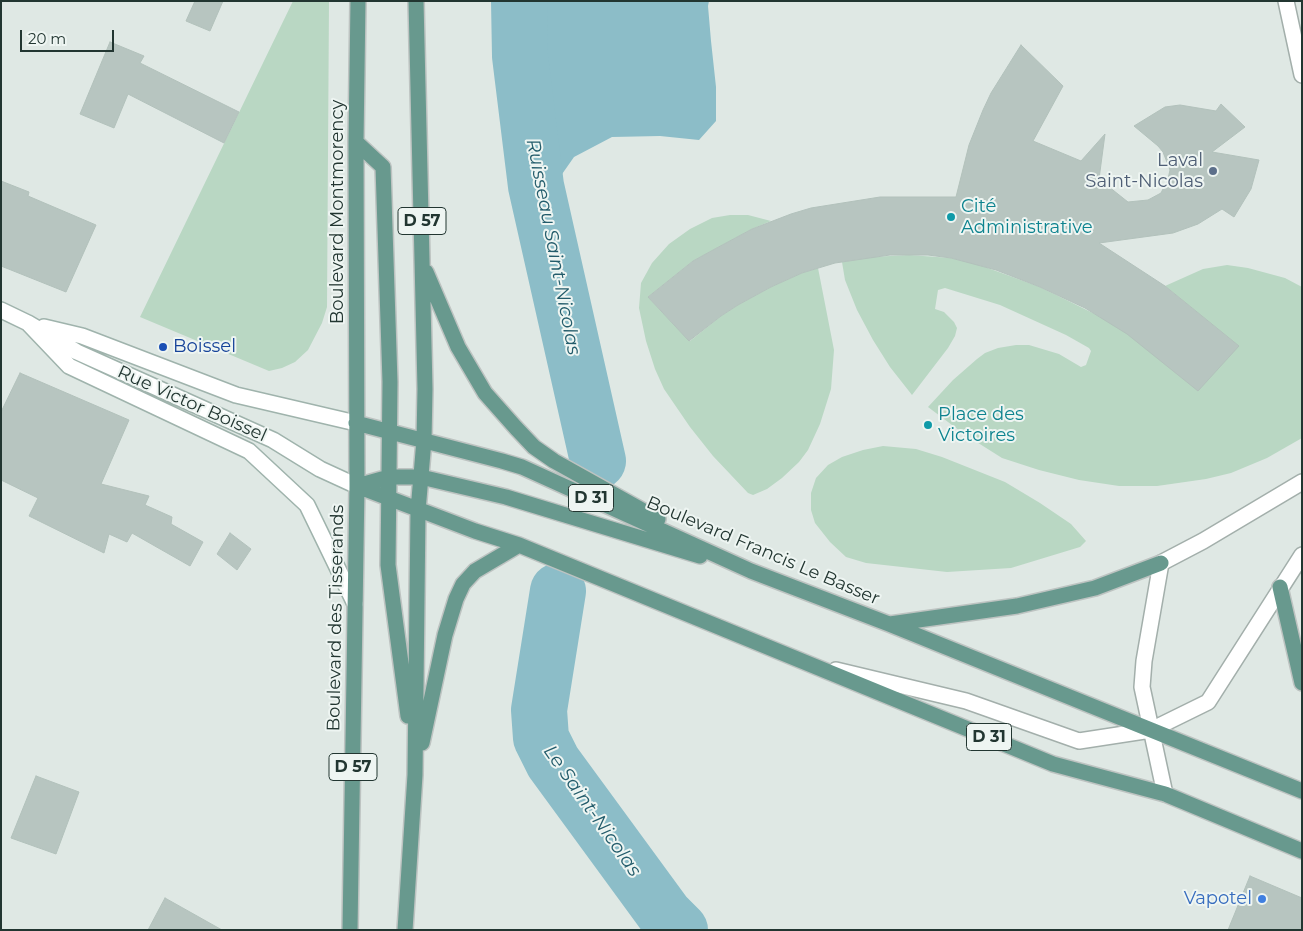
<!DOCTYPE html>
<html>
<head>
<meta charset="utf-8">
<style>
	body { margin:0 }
	#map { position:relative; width:1303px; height:931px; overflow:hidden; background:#dfe8e4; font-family:Montserrat,sans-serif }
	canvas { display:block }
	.frame { position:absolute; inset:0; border:2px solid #223631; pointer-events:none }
	.scale { position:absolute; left:20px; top:30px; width:94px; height:22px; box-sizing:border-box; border:2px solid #223631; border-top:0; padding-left:6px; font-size:15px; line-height:18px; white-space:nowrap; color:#223631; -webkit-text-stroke:4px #eef5f2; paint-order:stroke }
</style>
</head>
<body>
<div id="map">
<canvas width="1303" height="931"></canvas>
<div class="frame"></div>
<div class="scale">20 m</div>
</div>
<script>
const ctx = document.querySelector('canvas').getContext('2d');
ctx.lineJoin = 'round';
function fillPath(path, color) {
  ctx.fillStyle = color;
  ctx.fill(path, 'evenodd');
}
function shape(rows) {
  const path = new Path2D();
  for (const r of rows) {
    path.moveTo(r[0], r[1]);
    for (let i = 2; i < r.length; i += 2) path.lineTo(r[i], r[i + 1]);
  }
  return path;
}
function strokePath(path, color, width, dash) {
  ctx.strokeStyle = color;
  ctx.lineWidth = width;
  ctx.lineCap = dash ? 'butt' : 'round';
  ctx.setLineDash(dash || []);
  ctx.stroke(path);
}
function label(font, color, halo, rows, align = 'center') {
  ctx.font = font + ' Montserrat,sans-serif';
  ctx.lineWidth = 4;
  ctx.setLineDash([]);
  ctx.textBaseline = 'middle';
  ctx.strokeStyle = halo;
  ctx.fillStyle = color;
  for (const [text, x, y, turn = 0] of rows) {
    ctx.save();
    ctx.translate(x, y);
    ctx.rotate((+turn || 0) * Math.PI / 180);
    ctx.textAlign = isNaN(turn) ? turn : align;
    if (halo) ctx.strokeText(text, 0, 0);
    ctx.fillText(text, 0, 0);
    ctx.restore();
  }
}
fillPath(shape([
	[293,1,329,1,327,307,322,323,308,350,295,362,282,368,269,371,140,317],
	[730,215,748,215,771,221,752,229,693,261,648,297,690,341,721,316,738,305,771,287,802,273,818,268,834,350,831,389,820,424,808,450,799,462,782,478,767,489,753,495,748,493,713,456,690,427,664,389,655,369,646,341,639,308,641,283,652,263,669,244,690,229,712,218],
	[909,255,951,258,974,263,1040,287,1107,320,1238,346,1165,286,1203,269,1227,265,1248,268,1285,278,1302,287,1302,438,1267,458,1231,473,1206,479,1157,486,1119,486,1079,480,1039,470,1002,458,964,434,928,407,953,380,977,359,985,353,998,348,1016,345,1029,345,1059,354,1081,367,1086,365,1091,351,1089,348,1066,335,1000,305,945,288,938,290,935,309,944,312,954,322,957,328,955,336,948,348,912,395,890,367,873,340,857,310,845,280,842,262,871,257],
	[883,446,916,449,942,457,1005,482,1040,503,1071,524,1086,541,1080,547,1011,568,947,572,866,563,846,557,830,542,815,523,811,510,811,493,816,478,828,465,842,457,863,450]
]), '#b9d7c3');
fillPath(shape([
	[533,1,709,1,708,6,711,41,716,87,716,121,699,140,660,136,612,137,574,157,560,177,558,190,541,117,530,59,529,33]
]), '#8cbdc8');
strokePath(shape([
	[519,1,520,56,536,186,598,461],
	[558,591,539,710,541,738,553,762,665,915,680,930]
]), '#8cbdc8', 56);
const building = shape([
	[195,1,223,1,210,31,186,21,195,1],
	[110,42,144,56,140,63,239,112,224,143,128,94,114,128,80,114,110,42],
	[1021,45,1063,86,1033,141,1081,161,1105,134,1099,179,1128,202,1148,200,1161,193,1168,179,1170,170,1163,152,1158,146,1134,126,1165,107,1180,105,1216,111,1221,104,1245,127,1212,152,1259,160,1251,189,1234,217,1222,209,1198,224,1173,233,1099,243,1165,286,1239,346,1198,391,1127,334,1085,308,1040,287,996,270,951,258,928,255,890,255,835,263,802,273,771,287,738,305,721,316,689,341,648,297,693,261,713,250,752,229,791,214,811,208,880,197,956,197,969,145,983,110,991,93,1021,45],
	[1,181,29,192,28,196,96,225,66,292,1,266,1,181],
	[20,373,129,420,101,484,149,496,145,505,172,517,171,524,203,542,190,566,132,533,127,542,109,534,104,553,29,516,38,498,1,480,1,412,20,373],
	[230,533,251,549,237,570,217,554,230,533],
	[36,776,79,792,56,854,11,838,36,776],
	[1250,876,1302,898,1302,930,1228,930,1250,876],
	[165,898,222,930,148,930,165,898]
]);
fillPath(building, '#b7c5c0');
strokePath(building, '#b2c1bb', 1);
const minor = shape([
	[1286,1,1302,75]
]);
const tertiary = shape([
	[836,670,966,701,1079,741,1151,730,1208,702,1302,555],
	[1165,794,1142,687,1144,661,1161,563,1203,541,1302,482]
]);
const secondary = shape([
	[1,310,28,323,77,352,273,440,320,469,357,486],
	[28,323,69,366,249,451,307,505,355,604],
	[44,327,82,336,236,395,356,423]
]);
const primary = shape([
	[356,142,383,167,390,382,388,565,408,716],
	[426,272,458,347,485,393,516,428,534,447,554,461,658,519],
	[356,423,502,461,522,467,751,571,889,624,1302,791],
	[357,486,475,531,519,545,1053,764,1165,794,1302,851],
	[357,486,389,477,421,477,506,497,700,556],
	[1280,587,1302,683],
	[890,624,1017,606,1095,588,1161,563],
	[422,743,445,635,456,599,463,584,475,571,519,545],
	[350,930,357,486,356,142,358,1],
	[405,930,415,775,418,511,424,440,425,389,416,1]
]);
strokePath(minor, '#a3afab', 18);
strokePath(tertiary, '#a3afab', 18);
strokePath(secondary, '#9fb3ac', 18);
strokePath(primary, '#bdc3c1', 18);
strokePath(minor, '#fff', 15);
strokePath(tertiary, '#fff', 15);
strokePath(secondary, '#fff', 15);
strokePath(primary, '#68998e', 15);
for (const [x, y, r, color] of [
	[1213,171,5,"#5c6f8a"],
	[951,217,5,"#0f9aa8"],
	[163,347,5,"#1a4fb4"],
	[928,425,5,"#0f9aa8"],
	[1262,899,5,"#3f7fe0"]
]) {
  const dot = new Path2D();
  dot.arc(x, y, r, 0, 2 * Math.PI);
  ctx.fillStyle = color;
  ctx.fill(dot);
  strokePath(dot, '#eef5f2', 2);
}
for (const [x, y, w] of [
	[422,221,48],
	[591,498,45],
	[989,737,45],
	[353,767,48]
]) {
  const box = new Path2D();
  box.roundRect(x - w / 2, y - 13.5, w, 27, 4);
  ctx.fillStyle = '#eef5f2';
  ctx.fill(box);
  strokePath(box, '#223631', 1);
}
label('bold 16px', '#223631', null, [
	["D 57",422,221],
	["D 31",591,498],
	["D 31",989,737],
	["D 57",353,767]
]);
label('18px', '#4e5e75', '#eef5f2', [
	["Laval",1203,161],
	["Saint-Nicolas",1203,182]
], 'right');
label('18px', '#0d838f', '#eef5f2', [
	["Cité",961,207],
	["Administrative",961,228],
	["Place des",938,415],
	["Victoires",938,436]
], 'left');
label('18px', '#223631', '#eef5f2', [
	["Boulevard Montmorency",338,212,-90],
	["Rue Victor Boissel",192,404,24],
	["Boulevard Francis Le Basser",763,551,23],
	["Boulevard des Tisserands",336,618,-89]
]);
label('18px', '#164399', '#eef5f2', [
	["Boissel",173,347]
], 'left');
label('18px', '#366cbe', '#eef5f2', [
	["Vapotel",1252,899]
], 'right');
label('italic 19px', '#235c6b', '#eef5f2', [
	["Ruisseau Saint-Nicolas",553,247,79],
	["Le Saint-Nicolas",592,811,55]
]);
</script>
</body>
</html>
